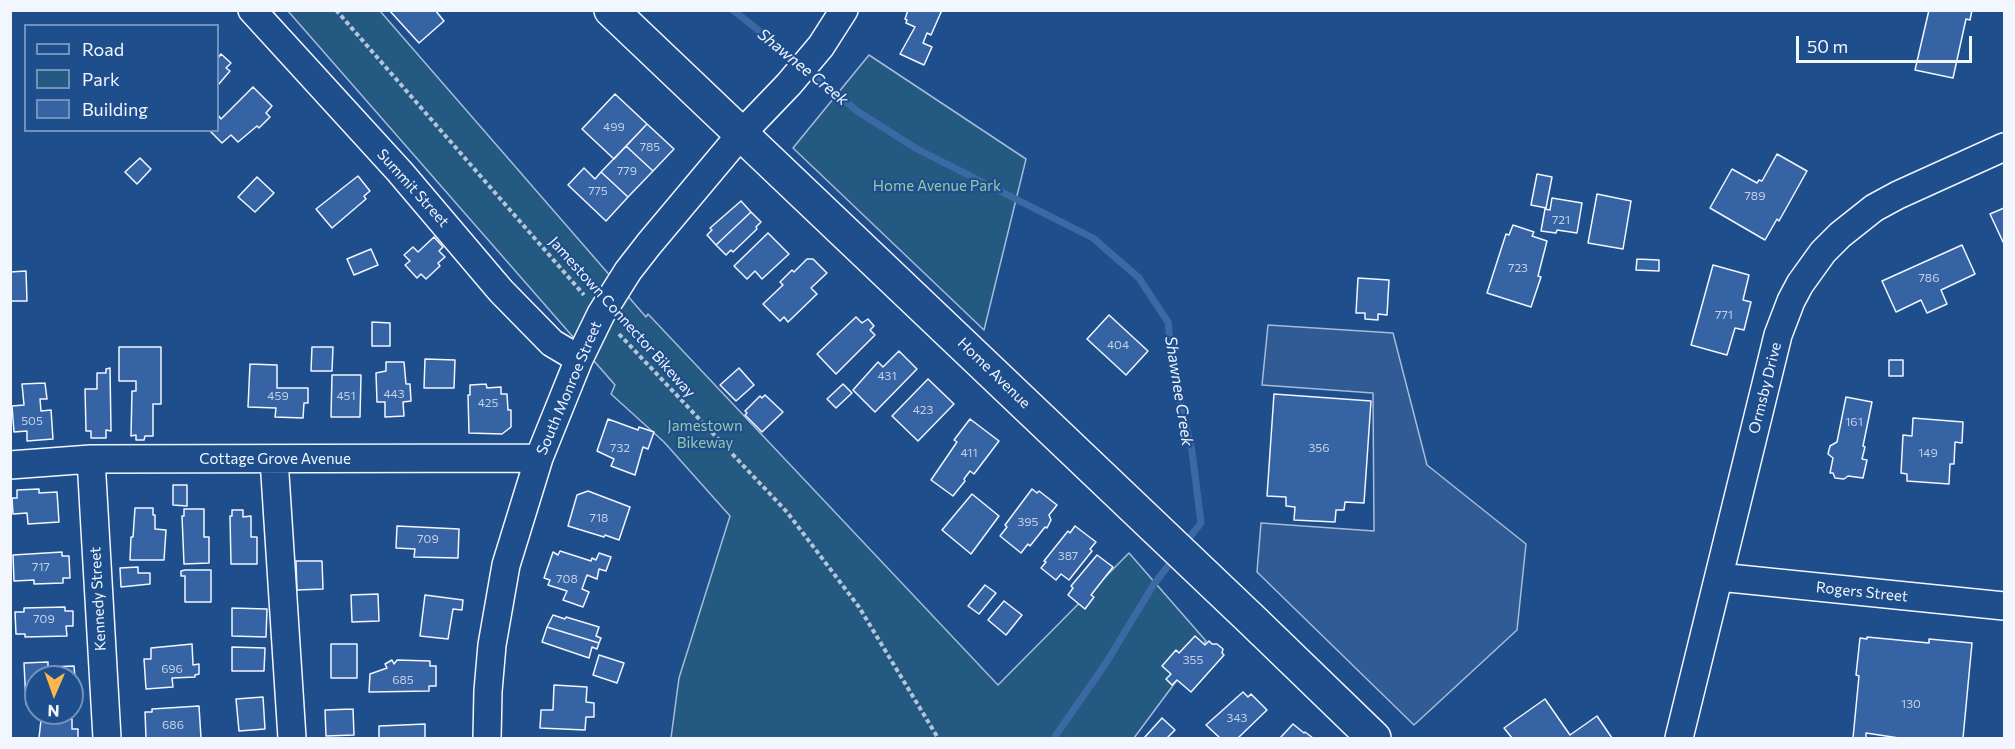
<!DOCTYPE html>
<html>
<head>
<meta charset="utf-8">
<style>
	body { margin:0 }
	#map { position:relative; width:2015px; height:749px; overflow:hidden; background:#1f4e8c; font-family:Commissioner,sans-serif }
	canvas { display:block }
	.frame { position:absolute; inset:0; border:12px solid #f2f6ff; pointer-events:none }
	.legend { position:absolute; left:24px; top:24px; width:195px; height:108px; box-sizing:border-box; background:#1f4e8c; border:2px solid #7391ba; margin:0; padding:8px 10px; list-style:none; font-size:18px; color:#f2f6ff }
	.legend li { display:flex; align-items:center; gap:12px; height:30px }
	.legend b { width:30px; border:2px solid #7391ba }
	.north { position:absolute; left:24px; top:665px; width:60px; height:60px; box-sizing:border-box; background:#1f4e8c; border:2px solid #7391ba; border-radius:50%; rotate:182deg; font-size:16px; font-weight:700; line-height:24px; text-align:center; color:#f2f6ff }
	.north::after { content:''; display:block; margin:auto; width:21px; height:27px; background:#ffb74d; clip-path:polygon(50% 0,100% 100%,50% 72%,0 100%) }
	.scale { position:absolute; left:1796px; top:36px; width:176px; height:27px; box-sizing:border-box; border:3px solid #f2f6ff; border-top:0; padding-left:8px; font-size:18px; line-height:21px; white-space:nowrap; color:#f2f6ff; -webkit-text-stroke:4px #1f4e8c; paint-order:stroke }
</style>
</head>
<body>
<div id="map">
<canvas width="2015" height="749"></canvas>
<div class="frame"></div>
<ul class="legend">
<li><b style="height:8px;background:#1f4e8c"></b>Road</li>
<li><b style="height:16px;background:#245a82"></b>Park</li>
<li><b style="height:16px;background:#3563a3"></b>Building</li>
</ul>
<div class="north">N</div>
<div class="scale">50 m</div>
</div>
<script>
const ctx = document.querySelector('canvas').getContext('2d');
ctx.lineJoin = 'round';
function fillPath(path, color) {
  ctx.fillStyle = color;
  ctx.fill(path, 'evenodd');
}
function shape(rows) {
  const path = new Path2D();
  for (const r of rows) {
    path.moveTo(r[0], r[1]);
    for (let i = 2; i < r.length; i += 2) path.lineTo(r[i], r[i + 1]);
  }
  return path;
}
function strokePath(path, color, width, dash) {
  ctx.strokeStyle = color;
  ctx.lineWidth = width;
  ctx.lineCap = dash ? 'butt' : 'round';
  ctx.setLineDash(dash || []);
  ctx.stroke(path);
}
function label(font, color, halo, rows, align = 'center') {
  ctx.font = font + ' Commissioner,sans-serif';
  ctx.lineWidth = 4.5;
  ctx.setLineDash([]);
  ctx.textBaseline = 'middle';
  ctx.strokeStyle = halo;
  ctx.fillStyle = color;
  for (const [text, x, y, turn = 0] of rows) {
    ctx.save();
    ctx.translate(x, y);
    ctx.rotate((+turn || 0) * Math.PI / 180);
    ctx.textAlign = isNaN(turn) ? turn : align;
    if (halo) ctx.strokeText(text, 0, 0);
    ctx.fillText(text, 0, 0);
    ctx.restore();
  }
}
const green = shape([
	[288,11,380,11,646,317,648,314,998,685,1129,553,1206,641,1134,738,671,738,679,678,730,516,664,442,611,394,615,385,288,11],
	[869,55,1026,159,984,330,793,148,869,55]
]);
fillPath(green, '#245a82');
strokePath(green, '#a8bbd7', 1.5);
const parking = shape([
	[1268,325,1393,333,1427,465,1526,544,1517,630,1414,725,1257,572,1261,523,1374,531,1373,393,1262,385,1268,325]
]);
fillPath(parking, '#305b95');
strokePath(parking, '#a8bbd7', 1.5);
strokePath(shape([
	[733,10,799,63],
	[808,70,857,111,917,149,1093,238,1139,278,1168,322,1174,376,1192,451,1201,523,1185,543],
	[1054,738,1106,663,1154,584,1175,557]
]), '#3b69a3', 7);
const building = shape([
	[389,10,435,10,444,21,419,43,389,10],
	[908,10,942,10,931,35,927,33,923,43,932,47,924,65,900,54,915,27,906,23,907,20,905,19,908,10],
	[1929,10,1972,10,1970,20,1966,19,1953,78,1915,70,1929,10],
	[221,54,231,63,226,68,230,71,218,85,218,58,221,54],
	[253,87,272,106,266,113,270,117,259,128,257,126,238,142,231,135,222,143,209,130,218,130,218,115,221,119,253,87],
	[615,94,647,124,614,159,582,129,615,94],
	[647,124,674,149,653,171,626,146,647,124],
	[626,146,653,171,628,197,601,172,626,146],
	[1777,154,1807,171,1779,221,1777,219,1765,240,1710,208,1732,169,1757,183,1759,180,1762,181,1777,154],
	[140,158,151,169,137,184,125,172,140,158],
	[584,168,595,179,601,172,628,197,606,221,568,185,584,168],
	[1537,174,1552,177,1546,208,1531,205,1537,174],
	[358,176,370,191,364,196,366,199,332,228,316,209,358,176],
	[257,177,274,193,255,212,238,197,257,177],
	[1597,194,1631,201,1623,249,1588,243,1597,194],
	[1552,198,1582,203,1577,233,1557,230,1556,233,1541,231,1545,209,1550,210,1552,198],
	[741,201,751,212,716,245,707,235,712,230,710,228,741,201],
	[2004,208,2004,241,2003,242,1990,214,2004,208],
	[751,212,761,222,756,227,757,229,733,252,731,250,726,255,716,245,751,212],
	[1513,225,1534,232,1532,236,1547,241,1538,276,1541,277,1531,307,1487,293,1506,234,1509,235,1513,225],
	[768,233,789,254,762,279,755,271,747,279,734,266,768,233],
	[434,237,443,247,439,251,445,257,438,263,440,266,426,279,421,274,417,278,405,265,410,261,404,255,413,247,418,252,434,237],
	[1962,245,1975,274,1941,290,1947,304,1927,313,1921,300,1896,312,1882,281,1962,245],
	[371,249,378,265,354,275,347,259,371,249],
	[807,259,813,259,827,273,811,288,817,294,788,322,784,317,780,321,763,304,783,285,780,282,792,270,794,272,807,259],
	[1637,259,1659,260,1659,271,1636,270,1637,259],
	[1713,265,1749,275,1743,300,1751,302,1744,330,1735,328,1727,355,1691,345,1713,265],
	[26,271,27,301,10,301,10,272,26,271],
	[1358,278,1389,280,1387,315,1378,314,1378,320,1365,319,1365,313,1356,313,1358,278],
	[1109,315,1148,351,1126,375,1087,339,1109,315],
	[856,317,862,323,868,319,874,326,870,330,875,335,836,374,817,354,856,317],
	[372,322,390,323,390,346,372,346,372,322],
	[119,347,161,347,161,404,153,404,153,436,145,436,144,440,136,440,136,435,131,436,132,391,136,391,136,381,119,381,119,347],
	[312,347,333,347,332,371,311,371,312,347],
	[899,351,917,369,875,412,853,390,878,362,883,367,899,351],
	[425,359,455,360,454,388,424,388,425,359],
	[1889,360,1903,360,1903,376,1889,376,1889,360],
	[386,362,404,362,406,384,410,384,411,401,403,402,404,416,385,417,385,402,377,402,376,373,386,371,386,362],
	[250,364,277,365,277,388,308,388,308,403,304,403,303,418,275,417,276,408,248,407,250,364],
	[110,368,111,431,106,430,106,438,91,438,91,431,86,431,85,389,97,389,97,373,106,373,106,369,110,368],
	[739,368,754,385,736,401,720,385,739,368],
	[332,375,361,375,360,417,331,417,332,375],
	[928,379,954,404,918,441,892,416,928,379],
	[45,383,47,399,40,399,41,411,51,410,53,439,27,441,27,431,14,432,12,406,24,405,22,384,45,383],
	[486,384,487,388,501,387,501,394,507,394,508,410,511,410,511,427,502,434,469,433,468,395,470,395,470,385,486,384],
	[843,384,852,393,836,408,827,399,843,384],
	[1274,394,1371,401,1364,503,1345,502,1344,510,1336,510,1335,522,1294,520,1295,507,1286,506,1286,497,1267,496,1274,394],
	[765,395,783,412,762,432,745,415,747,413,745,411,760,396,762,398,765,395],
	[1846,397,1872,402,1863,446,1865,447,1862,459,1867,460,1863,478,1848,476,1844,479,1835,478,1833,473,1830,473,1833,458,1828,454,1830,446,1837,442,1846,397],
	[1913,418,1963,422,1962,443,1955,442,1954,464,1950,464,1949,484,1907,481,1907,474,1901,473,1903,435,1912,436,1913,418],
	[608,419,638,430,639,427,654,432,648,449,643,447,635,475,611,466,614,459,597,451,608,419],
	[970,419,999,441,974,474,970,471,964,479,965,481,953,496,931,480,957,442,954,440,970,419],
	[173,485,187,485,187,506,173,505,173,485],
	[39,489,39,493,57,492,59,522,28,524,27,513,13,514,12,498,17,498,17,490,39,489],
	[1032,489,1037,493,1039,491,1057,505,1049,515,1051,520,1047,528,1045,527,1030,546,1028,544,1021,553,1000,536,1007,527,1005,525,1032,489],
	[588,491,630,507,619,540,605,535,604,537,568,526,577,495,588,491],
	[972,494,999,516,971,554,942,530,972,494],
	[135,508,153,508,153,515,155,515,155,529,166,530,164,560,130,560,131,537,133,537,135,508],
	[184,509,204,509,204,537,209,537,209,563,184,564,182,516,184,516,184,509],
	[232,510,243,510,243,517,251,516,251,537,257,537,257,564,231,564,230,516,232,516,232,510],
	[397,526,459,529,458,558,414,557,415,549,396,548,397,526],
	[1075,526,1096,542,1090,549,1092,551,1069,580,1061,574,1056,580,1041,568,1046,562,1044,561,1068,531,1070,533,1075,526],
	[560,551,591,561,592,558,596,560,599,553,611,557,606,571,599,569,597,579,587,575,582,589,589,592,583,607,563,600,567,591,548,585,550,580,544,578,553,552,558,555,560,551],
	[62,552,62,556,69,556,70,578,63,578,63,583,34,584,34,580,14,581,13,555,62,552],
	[1097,555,1113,567,1091,595,1094,597,1085,609,1068,595,1073,588,1071,586,1097,555],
	[296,561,322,561,323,589,297,590,296,561],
	[138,567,138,573,150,573,150,584,121,587,120,568,138,567],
	[185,570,211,570,211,602,185,602,185,576,181,576,181,571,185,570],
	[985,585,996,593,979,614,968,606,985,585],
	[378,594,379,621,352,622,351,595,378,594],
	[425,595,463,600,462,610,453,609,448,639,420,636,425,595],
	[1004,601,1022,615,1006,635,988,620,1004,601],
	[65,607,65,611,73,611,73,626,66,626,67,636,25,637,25,634,16,634,15,612,24,612,24,608,65,607],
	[232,608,267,609,266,637,232,636,232,608],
	[553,615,565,619,566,617,599,627,596,636,601,638,599,643,547,627,553,615],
	[547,627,599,643,597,649,592,647,589,658,542,642,547,627],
	[1195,636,1205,645,1209,641,1212,644,1217,644,1223,649,1222,653,1224,655,1191,692,1177,680,1172,685,1166,679,1171,674,1162,666,1176,650,1179,653,1195,636],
	[1867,637,1929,643,1929,639,1972,643,1963,738,1899,738,1866,733,1866,738,1853,738,1859,676,1856,675,1860,638,1867,639,1867,637],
	[192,644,193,665,199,664,199,674,195,675,195,677,172,678,173,687,146,689,144,659,151,659,151,648,192,644],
	[331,644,357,644,357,678,331,678,331,644],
	[232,647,265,648,264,671,232,671,232,647],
	[599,655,624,663,617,683,593,675,599,655],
	[392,660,394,664,397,660,430,661,430,666,436,666,436,686,429,686,429,691,369,692,370,674,387,668,385,664,392,660],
	[48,662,48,667,74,666,76,691,72,692,72,677,36,677,36,703,26,704,24,663,48,662],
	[554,685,587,687,586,702,594,703,594,717,586,717,585,730,540,728,541,710,553,710,554,685],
	[1243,692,1248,697,1251,694,1267,710,1238,738,1220,738,1206,725,1243,692],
	[263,697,265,729,239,731,236,699,263,697],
	[1545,699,1570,735,1597,716,1612,738,1512,738,1504,728,1545,699],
	[199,706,201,738,146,738,145,712,152,712,152,709,199,706],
	[353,709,354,735,326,736,325,710,353,709],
	[1162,718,1175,730,1167,738,1144,738,1162,718],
	[72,719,72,729,78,729,78,738,39,738,41,720,72,719],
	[425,724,425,738,366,738,379,738,379,726,425,724],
	[1293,724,1304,733,1305,732,1313,738,1280,738,1293,724]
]);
fillPath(building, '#3563a3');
strokePath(building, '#f2f6ff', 1.5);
const minor = shape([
	[252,10,400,172,501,291,552,343,579,359],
	[91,459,107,738],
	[274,459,292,738],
	[10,465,91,459,539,458],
	[1719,577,2004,606],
	[487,738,488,691,492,645,506,565,539,458,579,359,601,314,628,271,649,244,742,133,789,84,821,46,844,10],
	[1679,738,1778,335,1791,301,1800,284,1823,252,1840,235,1874,208,1898,195,2004,147]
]);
const major = shape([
	[611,10,1253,621,1374,738]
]);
strokePath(minor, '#f2f6ff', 30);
strokePath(major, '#f2f6ff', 36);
strokePath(shape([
	[336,10,584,295],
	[619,334,787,512,859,607,938,738]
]), '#b3c4dc', 4, [4.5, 3]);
strokePath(minor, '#1f4e8c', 27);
strokePath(major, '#1f4e8c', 33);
label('12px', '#c3d1e8', null, [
	["499",614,127],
	["785",650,147],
	["779",627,171],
	["775",598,191],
	["789",1755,196],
	["721",1561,220],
	["723",1518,268],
	["786",1929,278],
	["771",1724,315],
	["404",1118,345],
	["431",887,376],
	["443",394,394],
	["459",278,396],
	["451",346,396],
	["425",488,403],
	["423",923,410],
	["505",32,421],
	["161",1854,422],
	["732",620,448],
	["356",1319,448],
	["411",969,453],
	["149",1928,453],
	["718",599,518],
	["395",1028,522],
	["709",428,539],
	["387",1068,556],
	["717",41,567],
	["708",567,579],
	["709",44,619],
	["355",1193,660],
	["696",172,669],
	["685",403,680],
	["130",1911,704],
	["343",1237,718],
	["686",173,725]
]);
label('15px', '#97c8a6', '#1f4e8c', [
	["Home Avenue Park",937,186],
	["Jamestown",705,426],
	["Bikeway",705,443]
]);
label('15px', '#f2f6ff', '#1f4e8c', [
	["Summit Street",413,188,48],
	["Jamestown Connector Bikeway",622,317,48],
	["Home Avenue",994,373,44],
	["South Monroe Street",569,388,-67],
	["Ormsby Drive",1765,388,-76],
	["Cottage Grove Avenue",275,459],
	["Rogers Street",1862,592,6],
	["Kennedy Street",98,599,-93]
]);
label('italic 16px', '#f2f6ff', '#1f4e8c', [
	["Shawnee Creek",803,67,39],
	["Shawnee Creek",1179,391,81]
]);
</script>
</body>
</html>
